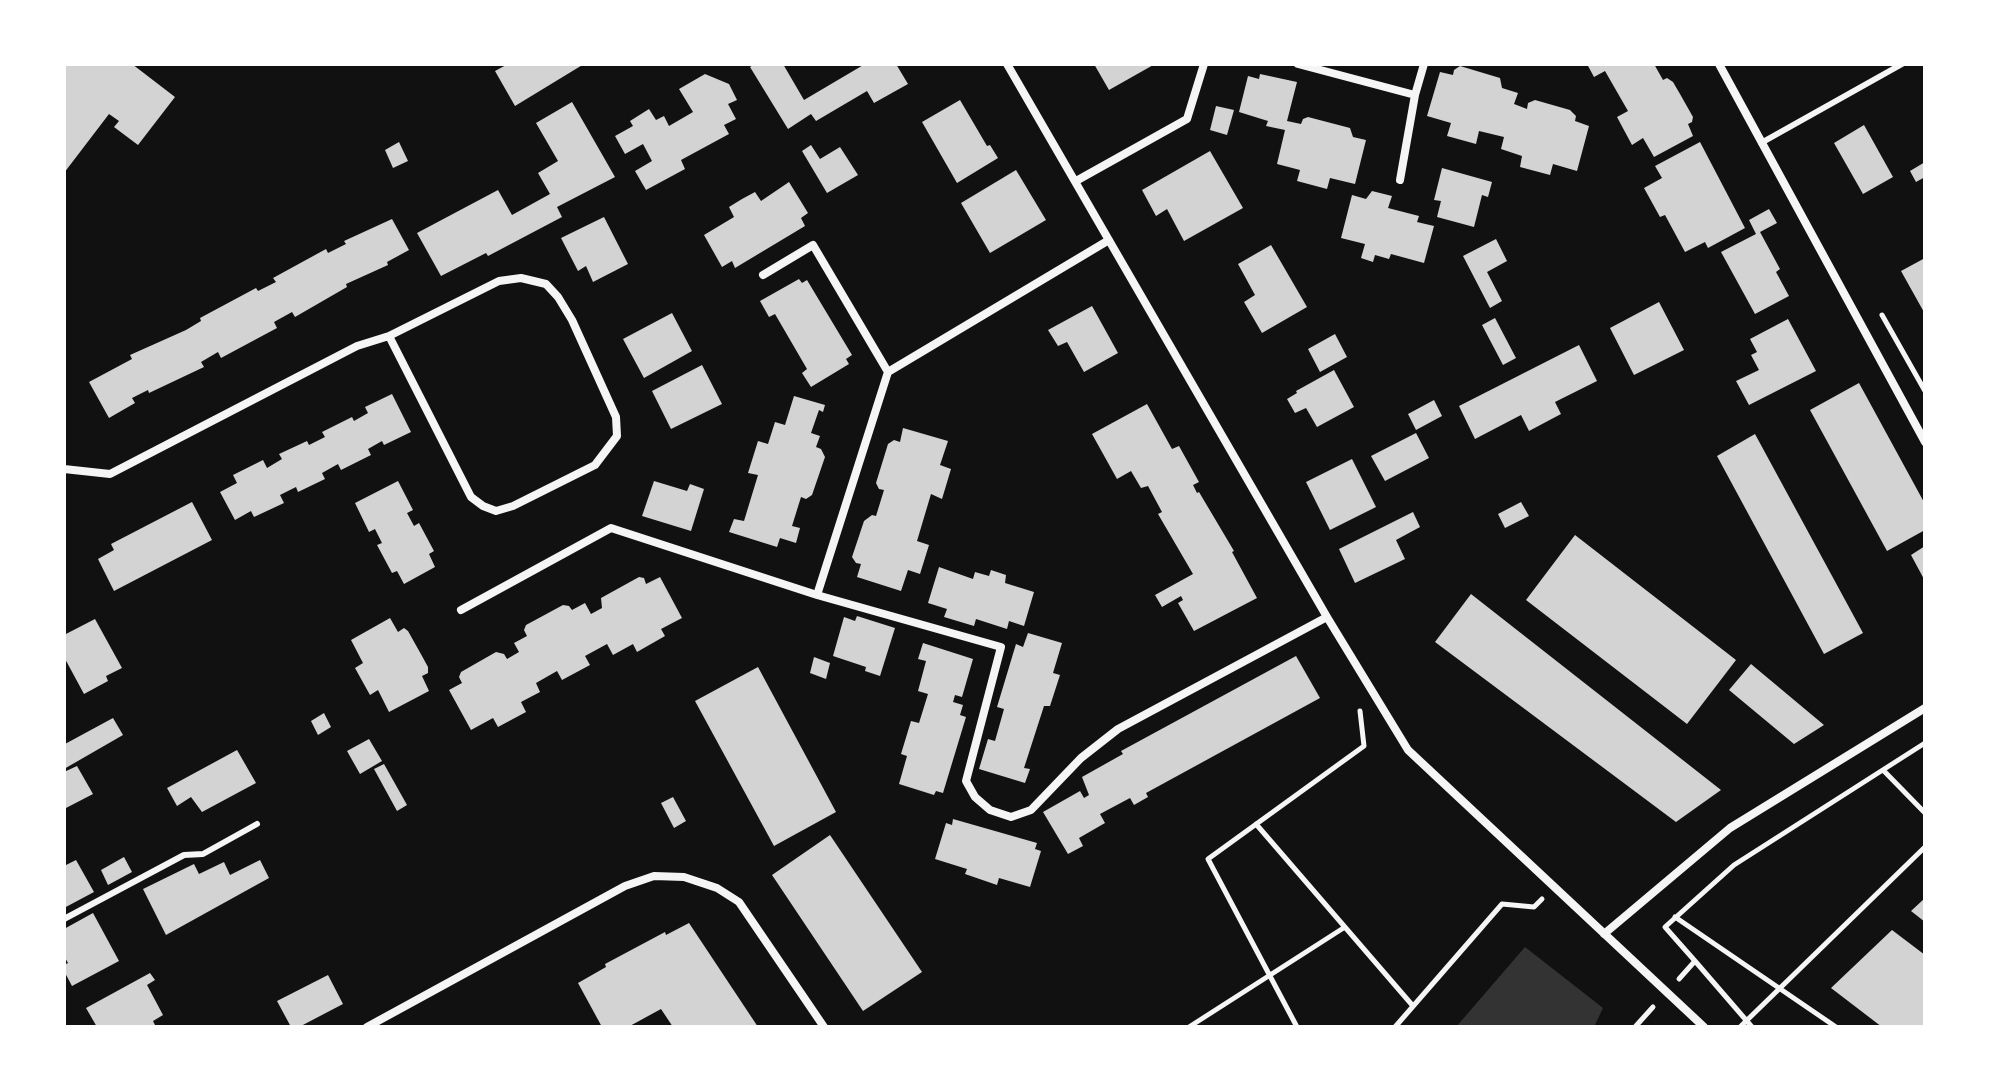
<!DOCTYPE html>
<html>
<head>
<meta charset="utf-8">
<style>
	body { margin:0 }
	#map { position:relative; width:1989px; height:1091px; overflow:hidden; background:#111; font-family:"Golos Text",sans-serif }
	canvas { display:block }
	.frame { position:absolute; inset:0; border:66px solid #fff; pointer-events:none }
</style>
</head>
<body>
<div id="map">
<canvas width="1989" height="1091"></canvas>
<div class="frame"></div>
</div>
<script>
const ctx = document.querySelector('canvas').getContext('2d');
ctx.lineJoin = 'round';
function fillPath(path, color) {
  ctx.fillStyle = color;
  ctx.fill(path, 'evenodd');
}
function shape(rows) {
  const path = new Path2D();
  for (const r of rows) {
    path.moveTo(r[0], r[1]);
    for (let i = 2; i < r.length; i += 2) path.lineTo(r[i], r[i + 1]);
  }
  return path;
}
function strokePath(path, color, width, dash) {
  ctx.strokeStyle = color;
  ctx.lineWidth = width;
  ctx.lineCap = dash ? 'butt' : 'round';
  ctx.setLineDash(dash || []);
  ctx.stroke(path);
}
fillPath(shape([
	[1525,947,1603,1008,1594,1027,1456,1027]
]), '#333');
fillPath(shape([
	[64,64,132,64,175,97,138,145,114,127,119,121,109,114,64,173],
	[508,64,584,64,515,106,495,71],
	[755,64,783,64,804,100,865,64,896,64,908,84,874,103,867,91,816,121,811,114,788,129,750,67],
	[1094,64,1155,64,1109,90],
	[1587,64,1654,64,1663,80,1667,78,1673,82,1680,94,1693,117,1692,122,1688,124,1693,136,1654,157,1643,138,1632,145,1617,117,1628,111,1605,71,1594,77],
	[1460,66,1500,78,1502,88,1518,93,1514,104,1527,109,1528,103,1535,100,1570,110,1576,116,1575,121,1589,126,1577,171,1553,164,1550,175,1520,167,1522,156,1501,149,1504,137,1479,131,1476,144,1447,136,1451,123,1427,116,1440,72,1453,75,1454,70],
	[705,74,729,84,737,100,728,104,736,119,724,125,729,134,681,160,685,169,646,190,635,171,652,161,643,144,625,154,615,136,633,126,630,121,649,109,656,120,664,116,669,126,693,112,679,89],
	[1260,74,1297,82,1287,121,1301,124,1303,119,1308,117,1350,128,1353,137,1366,140,1355,184,1330,178,1327,189,1297,181,1300,170,1277,164,1285,130,1266,126,1268,121,1239,112,1248,76,1259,79],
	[960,100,987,146,990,145,998,158,957,183,922,122],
	[572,102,615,177,557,207,562,217,488,256,486,253,441,276,417,233,498,190,512,215,550,194,538,173,558,161,536,123],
	[1216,106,1234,110,1227,135,1210,130],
	[1864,125,1893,177,1863,194,1834,143],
	[399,142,408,161,393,168,385,150],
	[1700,142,1745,228,1708,248,1705,242,1685,252,1665,215,1660,217,1644,188,1662,178,1655,166],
	[811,145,820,159,840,147,858,175,827,193,802,151],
	[1210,151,1243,208,1184,241,1167,209,1156,216,1142,190],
	[1925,162,1925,177,1916,182,1910,171],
	[1442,168,1492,182,1488,197,1482,195,1474,227,1437,217,1441,201,1434,200],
	[1016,170,1046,220,990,253,961,203],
	[789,182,808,213,801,218,805,226,735,268,732,261,722,267,704,235,734,217,729,207,742,199,755,192,761,201],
	[1372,191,1392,196,1388,208,1419,216,1417,222,1434,226,1424,263,1391,254,1389,259,1375,255,1373,262,1361,258,1365,244,1341,238,1352,195,1366,199],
	[1769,209,1777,223,1760,232,1780,269,1776,272,1789,296,1755,314,1721,252,1756,234,1749,220],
	[604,217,628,264,593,282,586,266,578,271,561,238],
	[392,219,409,250,387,262,388,265,346,284,347,287,295,317,292,312,274,322,277,328,221,358,218,352,201,362,204,367,149,393,148,390,132,398,135,403,109,418,89,382,132,359,130,355,186,330,201,321,200,318,256,288,258,291,276,282,273,278,326,249,328,253,346,244,344,241],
	[1496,239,1507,261,1487,272,1502,301,1490,308,1463,256],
	[1271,245,1307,307,1262,333,1244,302,1255,295,1238,264],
	[1925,258,1925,314,1901,271],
	[799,279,802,283,807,280,852,355,846,359,849,364,811,387,802,373,807,369,775,314,769,317,760,301],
	[1659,302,1684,350,1634,375,1610,328],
	[1092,306,1118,353,1084,372,1067,342,1058,346,1048,330],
	[672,313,692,351,644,378,623,339],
	[1495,318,1516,358,1503,365,1482,325],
	[1788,319,1816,371,1749,405,1736,381,1759,370,1751,355,1757,352,1750,339],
	[1335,334,1347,357,1320,372,1308,349],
	[1579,345,1597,381,1555,402,1561,414,1529,431,1521,415,1475,439,1459,406],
	[702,365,722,404,671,429,652,391],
	[1334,370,1354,407,1317,427,1306,408,1295,413,1287,399,1297,393,1296,391],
	[1859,383,1925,504,1925,530,1887,551,1810,410],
	[392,394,411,432,384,445,382,441,368,449,371,455,341,470,338,464,322,473,325,479,298,492,296,487,280,495,284,503,254,517,251,511,235,520,220,492,237,483,233,475,263,460,267,468,282,459,279,454,307,441,309,445,325,437,322,432,352,417,354,421,368,413,365,407],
	[794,396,825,405,823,412,819,410,811,433,820,436,816,447,821,449,825,457,812,495,806,499,801,497,792,526,800,528,796,543,780,538,777,547,729,532,734,519,744,521,758,475,748,473,758,441,768,444,775,422,785,425],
	[1434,400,1442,416,1416,430,1408,414],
	[1147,404,1172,449,1179,446,1199,482,1193,485,1197,493,1199,492,1234,551,1232,552,1257,598,1194,631,1178,603,1183,600,1181,596,1162,607,1155,595,1193,574,1158,514,1162,512,1148,486,1141,488,1131,471,1117,479,1092,434],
	[903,428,948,441,940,465,951,469,942,499,931,494,917,541,929,545,920,574,908,570,901,591,857,577,861,564,856,563,852,557,864,521,872,515,876,516,884,490,879,489,876,483,888,444,894,440,900,442],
	[1416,433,1429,458,1385,481,1371,456],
	[1755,434,1863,633,1824,654,1717,456],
	[1352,459,1376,507,1330,530,1306,482],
	[398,481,413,510,407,513,414,526,419,523,434,551,429,554,435,567,404,584,397,571,392,573,377,545,382,543,375,529,369,532,355,503],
	[654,481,687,491,690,484,704,489,691,531,642,516],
	[192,502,212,540,114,591,98,559,114,550,111,544],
	[1521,502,1529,516,1505,528,1498,514],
	[1413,512,1420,527,1396,540,1405,559,1355,583,1339,549],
	[1575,535,1736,660,1687,724,1526,600],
	[1925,546,1925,581,1911,555],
	[939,567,973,579,975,572,989,576,991,570,1006,575,1005,583,1034,592,1024,626,1009,621,1007,629,976,619,974,626,944,617,947,609,928,603],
	[639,577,644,578,646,584,660,577,682,618,661,629,665,636,637,652,633,644,613,655,607,644,585,656,590,665,562,680,557,671,536,683,540,692,521,702,526,712,498,727,493,718,471,730,449,690,462,683,459,677,461,672,496,652,504,654,507,659,519,652,514,643,527,636,524,630,526,625,563,605,569,606,572,610,585,603,591,614,602,608,601,598],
	[1471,594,1721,790,1676,822,1435,642],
	[857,616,895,628,880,676,865,671,866,667,833,656,844,617,855,621],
	[390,618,398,632,404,628,408,631,422,656,428,667,428,673,422,676,429,691,389,712,378,690,370,695,355,668,363,663,351,640],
	[95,619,122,668,106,676,108,681,84,694,64,657,64,635],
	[1028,633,1062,643,1053,673,1060,675,1050,706,1044,706,1024,768,1030,769,1025,783,979,769,988,739,995,741,1004,709,997,707,1016,644,1023,647],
	[923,643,973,659,962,697,955,695,953,702,963,705,960,715,966,717,943,793,936,791,934,795,899,784,907,756,901,754,911,721,919,723,928,694,918,691,926,661,918,659],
	[1296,656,1320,698,1146,793,1148,797,1134,805,1130,798,1100,814,1105,823,1079,838,1083,846,1068,854,1043,812,1080,791,1084,798,1089,795,1082,777,1123,754,1121,751],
	[814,657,830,663,826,679,810,673],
	[1751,664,1824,725,1794,744,1729,690],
	[758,667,836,812,774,846,695,701],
	[324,713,331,727,318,735,311,721],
	[113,718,123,735,64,769,65,744],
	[369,739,382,761,360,774,347,751],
	[237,750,256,783,202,812,191,797,177,806,167,788],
	[384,764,407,805,397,811,374,769],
	[77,766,93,794,66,808,64,772],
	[673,797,686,821,674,828,661,803],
	[953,819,1037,843,1035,849,1041,851,1030,887,999,878,997,885,965,874,967,869,935,859,946,823,952,825],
	[830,835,922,972,863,1011,772,875],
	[124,857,132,872,108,885,101,870],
	[76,860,94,892,64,908,64,866],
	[260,860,269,878,166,935,143,889,194,864,199,874,224,862,230,875],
	[1925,898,1925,922,1911,911],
	[93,913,119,961,72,986,64,971,64,965,68,963,64,956,64,929],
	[689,923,758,1027,673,1027,661,1009,628,1027,602,1027,578,983,606,967,605,964,665,932,666,935],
	[1892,930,1925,955,1925,1027,1882,1027,1831,988],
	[150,973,155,980,147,985,163,1015,153,1021,156,1027,97,1027,86,1008],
	[328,975,343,1004,299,1027,291,1027,277,1001]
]), '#d3d3d3');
strokePath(shape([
	[1882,315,1925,391],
	[1883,770,1925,813],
	[1256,824,1413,1006],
	[1675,917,1836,1027],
	[1695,961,1752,1027],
	[1679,979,1695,961,1665,927,1734,865,1925,743],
	[1189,1027,1345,927],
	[1297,1027,1208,859,1364,746,1360,711],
	[1395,1027,1502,904,1534,907,1542,899],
	[1635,1027,1653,1007],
	[1740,1027,1925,847]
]), '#f5f5f5', 5);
strokePath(shape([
	[1761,143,1902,64],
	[64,919,184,855,203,854,257,824]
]), '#f5f5f5', 6);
strokePath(shape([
	[1007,64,1327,617,1408,750,1704,1027],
	[1298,64,1415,95,1424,64],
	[1719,64,1925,442],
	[1400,180,1415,95],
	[1076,181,1187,119,1204,64],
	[763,275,813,245,888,372],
	[64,469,110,474,357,346,389,336,499,281,521,278,546,284,558,297,572,320,616,417,617,436,595,465,513,506,496,511,483,506,471,497,389,336],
	[817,595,888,372,1109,240],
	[461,610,611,528,817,595,1001,647,966,781,975,797,990,810,1011,817,1031,810,1081,758,1118,729,1327,617],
	[1604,934,1730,828,1925,708],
	[367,1027,625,886,654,876,684,877,717,888,739,902,824,1027]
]), '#f5f5f5', 8);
</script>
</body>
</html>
